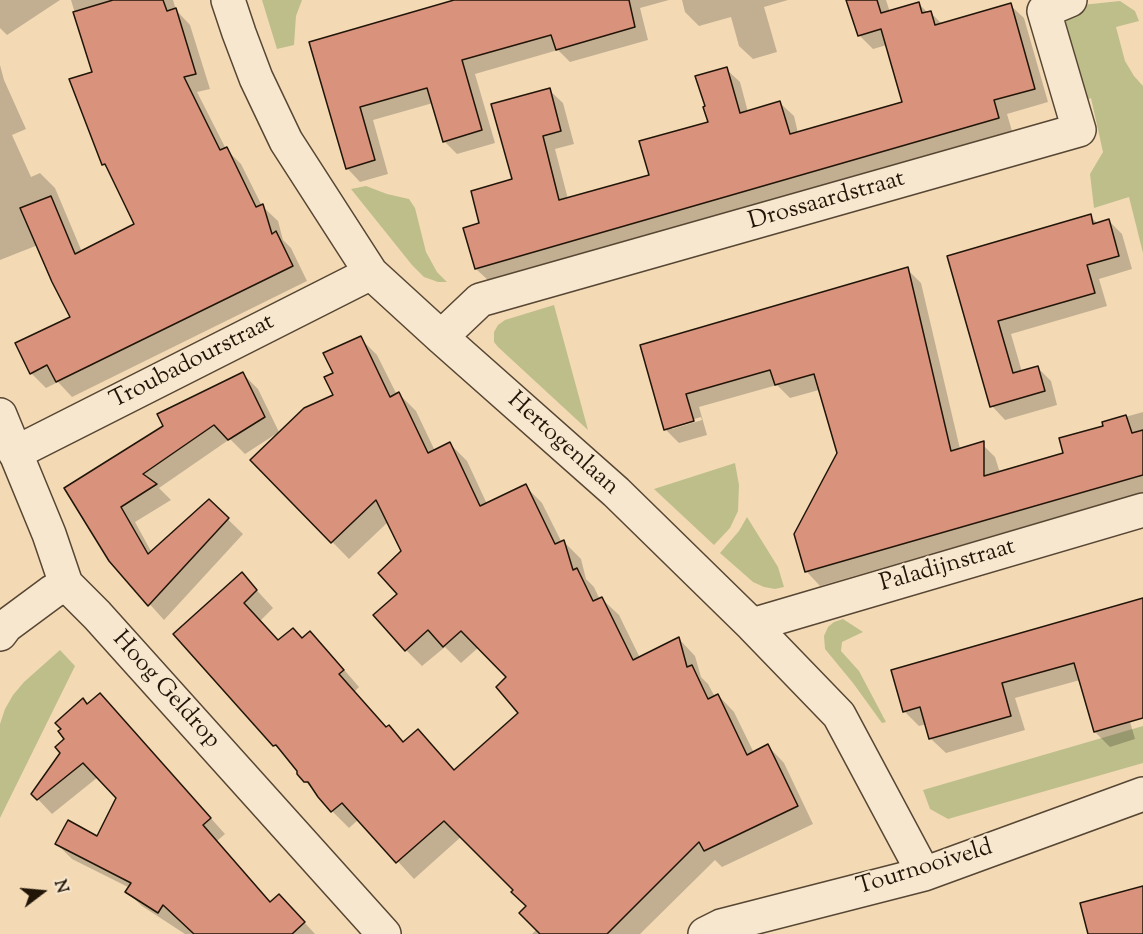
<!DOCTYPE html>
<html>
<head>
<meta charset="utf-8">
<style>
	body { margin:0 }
	#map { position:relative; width:1143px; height:934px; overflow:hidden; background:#f3dab5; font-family:"Sorts Mill Goudy",serif }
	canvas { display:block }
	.north { position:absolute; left:12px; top:862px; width:60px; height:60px; -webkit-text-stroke:4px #f7e7cf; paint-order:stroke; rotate:74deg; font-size:16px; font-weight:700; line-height:24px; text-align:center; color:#211508 }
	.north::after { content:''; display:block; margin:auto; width:21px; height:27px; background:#211508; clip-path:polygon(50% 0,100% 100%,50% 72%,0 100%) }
</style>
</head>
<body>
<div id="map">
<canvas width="1143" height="934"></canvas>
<div class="north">N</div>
</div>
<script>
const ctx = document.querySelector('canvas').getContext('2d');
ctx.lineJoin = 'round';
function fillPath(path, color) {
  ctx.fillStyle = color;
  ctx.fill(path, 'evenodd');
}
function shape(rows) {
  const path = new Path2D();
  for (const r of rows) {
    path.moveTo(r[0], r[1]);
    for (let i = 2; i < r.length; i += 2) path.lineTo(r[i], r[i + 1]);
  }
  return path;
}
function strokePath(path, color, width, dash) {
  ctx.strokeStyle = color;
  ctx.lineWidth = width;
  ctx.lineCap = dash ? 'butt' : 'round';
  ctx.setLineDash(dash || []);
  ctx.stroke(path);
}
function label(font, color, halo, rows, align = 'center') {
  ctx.font = font + ' "Sorts Mill Goudy",serif';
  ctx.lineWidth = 4.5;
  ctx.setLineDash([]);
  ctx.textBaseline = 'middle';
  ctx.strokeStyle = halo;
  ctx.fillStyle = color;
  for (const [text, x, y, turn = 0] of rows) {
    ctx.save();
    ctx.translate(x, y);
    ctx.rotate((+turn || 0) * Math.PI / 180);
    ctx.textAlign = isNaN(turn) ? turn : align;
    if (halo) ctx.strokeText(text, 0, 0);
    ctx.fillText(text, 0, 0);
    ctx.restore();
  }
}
fillPath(shape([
	[262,0,302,0,296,16,294,45,277,49],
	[1120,1,1135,11,1139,21,1116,27,1125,61,1134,76,1143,86,1143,253,1129,197,1094,208,1090,174,1103,152,1091,98,1082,102,1065,24,1068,14,1082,5],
	[366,186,387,194,409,199,415,208,426,252,437,272,447,282,438,282,424,277,412,265,351,189],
	[554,305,588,430,498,347,494,342,494,332,498,325,505,320],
	[735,463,739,485,738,511,730,528,714,545,654,489],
	[747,517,778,567,784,587,775,589,764,587,753,582,720,553,739,531],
	[843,619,863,632,842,642,841,651,859,671,886,722,882,723,853,683,825,649,824,636,828,627,834,622],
	[60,650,75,666,0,818,0,724,5,709,13,695,24,682],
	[1143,726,1143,763,948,819,930,809,923,790]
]), '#bebe8b');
fillPath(shape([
	[0,0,60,0,7,35,0,28],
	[71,0,173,0,176,10,190,25,210,89,197,92,226,149,241,164,262,206,278,221,283,240,291,248,307,281,72,397,58,382,46,388,31,373,72,317,38,245,0,260,0,65,4,80,26,129,12,135,31,177,40,173,55,188,82,252,136,225,109,170,104,165,71,80,93,73],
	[460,0,669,0,640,8,648,40,570,62,558,50,475,74,495,143,457,154,444,141,433,103,373,120,388,174,360,182,347,168,311,43],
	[682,0,788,0,764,7,777,52,753,59,739,46,731,17,699,26,685,12],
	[847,0,886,0,890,12,919,4,928,13,930,12,942,24,1010,5,1024,18,1048,102,1007,114,1012,131,490,282,476,269,465,229,481,224,514,180,549,90,563,103,574,144,555,149,568,199,651,176,710,123,726,69,740,82,748,112,780,103,794,116,798,133,904,103,887,45,873,49,859,35],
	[1090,216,1098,224,1108,220,1122,234,1132,269,1099,279,1107,306,1011,334,1022,372,1037,367,1051,381,1057,405,1005,420,992,406,949,257],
	[907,269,921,283,960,449,981,443,995,457,1000,473,1065,454,1105,427,1104,423,1143,412,1143,492,820,586,807,572,796,534,838,453,819,390,790,398,777,385,699,407,707,435,679,443,665,429,641,346],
	[701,417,702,420,672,429,672,426],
	[360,338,377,355,397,395,399,394,416,411,435,451,450,444,467,461,487,504,525,486,542,503,562,543,564,542,581,559,586,579,594,587,600,600,602,599,619,615,640,658,679,639,695,656,701,677,708,684,715,697,718,695,734,712,754,753,768,746,784,763,813,824,722,867,715,860,640,934,532,934,537,929,528,907,515,890,462,836,414,879,359,819,349,828,332,811,305,781,291,762,274,744,175,634,242,574,273,608,260,621,279,642,302,640,310,633,327,650,359,687,354,692,387,729,388,727,404,743,434,748,455,771,520,713,508,677,479,647,461,663,445,647,422,666,406,650,403,552,388,522,349,559,252,460,335,395,335,374],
	[243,374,258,389,279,432,245,454,230,439,159,488,171,500,135,522,152,553,209,501,243,534,164,620,110,560,66,489,164,426],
	[1143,599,1143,661,1115,670,1135,739,1110,747,1095,732,1080,680,1015,698,1025,730,946,753,931,739,927,724,919,726,904,711],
	[88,705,114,710,225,834,217,841,271,903,294,911,315,934,185,934,142,906,127,892,130,888,72,859,57,844,97,838,118,798,98,777,52,814,33,794,62,753,66,739]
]), '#0003');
const building = shape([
	[113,0,163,0,167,11,176,8,196,74,184,77,220,150,227,147,256,207,263,204,272,234,276,231,293,266,56,382,47,365,30,374,15,343,70,317,52,282,20,208,51,196,75,254,134,224,105,164,102,165,69,79,92,72,73,12,113,0],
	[454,0,629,0,635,27,556,50,551,35,462,60,482,130,443,142,427,88,360,107,375,160,346,169,309,42,454,0],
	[846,0,877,0,881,13,919,2,922,13,931,11,935,25,1011,3,1035,89,994,100,999,118,475,269,463,228,479,223,471,191,512,179,491,104,550,88,561,131,543,136,559,200,649,175,639,141,708,122,703,107,705,106,695,76,727,67,740,113,780,101,790,134,902,102,881,29,858,36,846,0],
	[1091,214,1093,224,1109,219,1119,256,1087,265,1095,293,998,321,1013,373,1038,366,1045,391,990,407,947,256,1091,214],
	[908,267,951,451,984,441,984,476,1063,453,1059,438,1103,426,1102,422,1126,415,1132,433,1143,430,1143,475,805,572,794,534,837,453,814,374,775,385,770,370,686,394,694,421,664,430,640,345,908,267],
	[361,336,390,397,399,392,428,453,450,442,480,506,526,484,555,544,564,540,573,570,577,568,593,601,602,597,633,660,679,637,687,667,692,665,708,699,718,694,747,755,768,744,798,806,704,851,699,842,607,934,540,934,519,913,526,906,511,892,513,890,444,821,396,863,342,803,331,812,318,797,308,782,304,782,297,774,297,771,276,745,273,746,173,634,242,572,257,590,244,603,278,640,293,628,302,638,310,631,344,670,339,674,386,727,389,725,403,742,418,729,454,770,518,713,496,687,506,677,461,631,443,647,428,630,405,651,373,615,397,594,378,573,401,551,376,500,331,543,250,460,304,408,333,395,324,377,333,373,323,353,361,336],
	[243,372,265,417,228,440,214,425,143,474,157,484,121,507,148,554,209,499,229,518,148,606,109,561,64,488,163,426,157,414,243,372],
	[1143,598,1143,718,1094,732,1074,663,1002,683,1011,716,929,739,920,707,903,712,891,670,1143,598],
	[100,693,211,818,203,825,270,902,279,894,305,922,292,934,194,934,163,905,158,913,125,892,131,883,55,844,68,820,97,836,116,798,83,763,37,800,31,794,60,753,55,747,64,739,58,731,61,729,55,723,83,698,87,704,100,693],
	[1143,886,1143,934,1088,934,1080,903,1143,886]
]);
fillPath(building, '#d9937d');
strokePath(building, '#211508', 1.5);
const minor = shape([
	[228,0,239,33,256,78,286,141,371,273,441,337,616,492,752,625,839,715,924,874],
	[441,337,480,300,1079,130,1044,11,1070,0],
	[0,415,49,534,66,584,97,615,384,934],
	[15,453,371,273],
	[752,625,1143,510],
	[0,634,6,626,52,592,66,584],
	[705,934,721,926,924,874,1143,794]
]);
strokePath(minor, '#564633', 36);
strokePath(minor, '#f7e7cf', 33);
label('24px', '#211508', '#f7e7cf', [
	["Drossaardstraat",827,202,-16],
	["Troubadourstraat",193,363,-27],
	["Hertogenlaan",562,445,42],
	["Paladijnstraat",948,567,-16],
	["Hoog Geldrop",165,691,48],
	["Tournooiveld",925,869,-17]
]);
</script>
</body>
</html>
